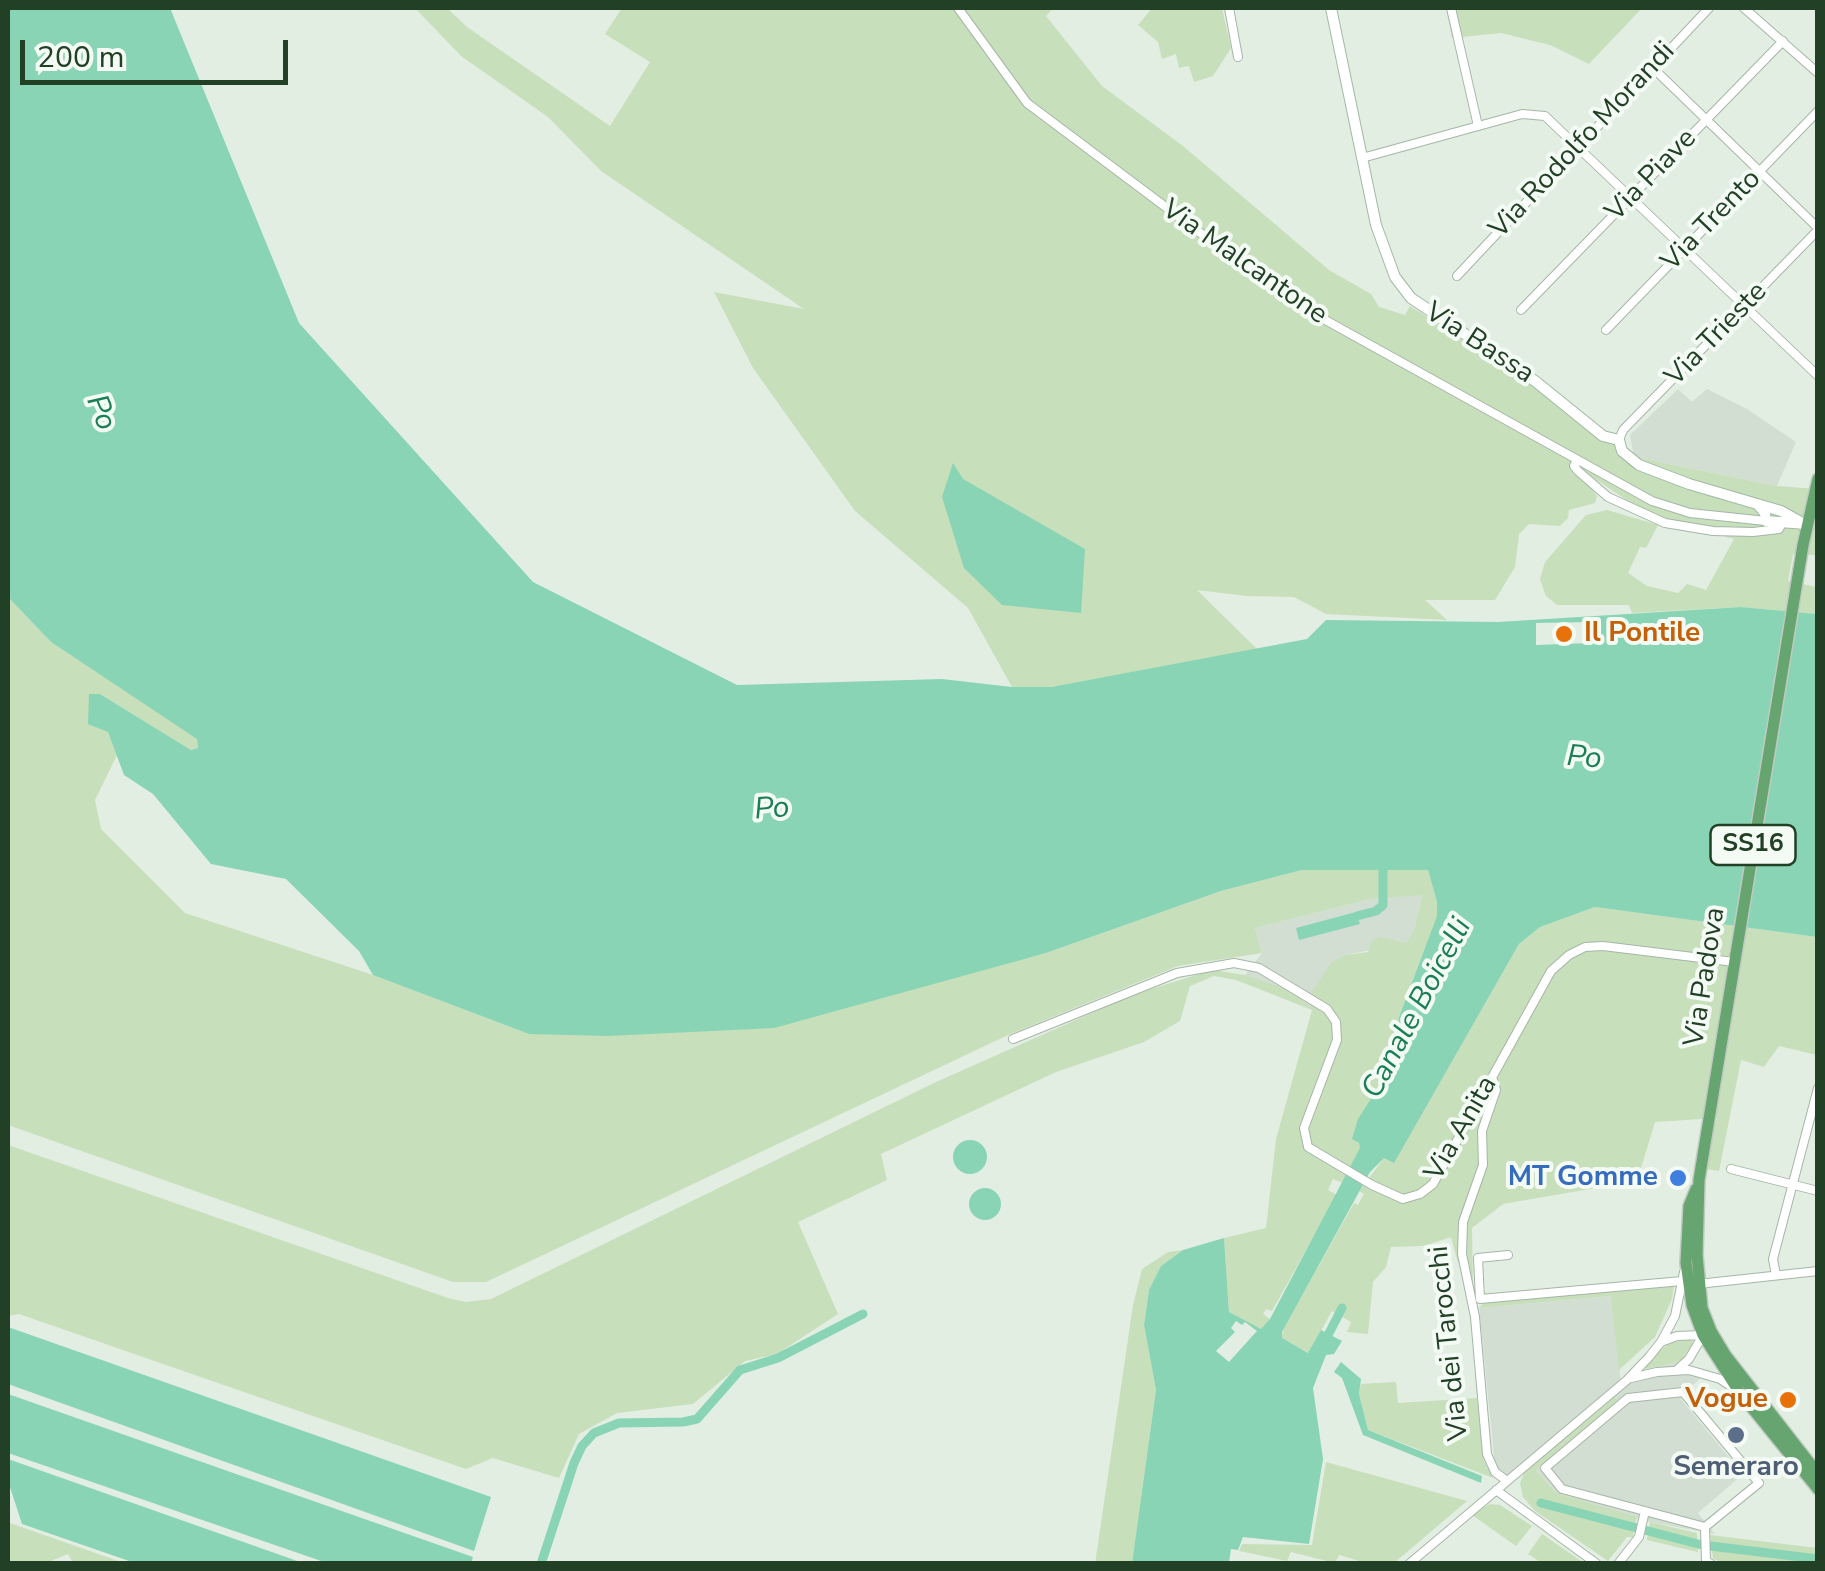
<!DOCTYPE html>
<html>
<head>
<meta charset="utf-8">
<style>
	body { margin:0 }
	#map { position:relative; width:1825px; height:1571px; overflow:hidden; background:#e3eee3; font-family:"Nunito Sans",sans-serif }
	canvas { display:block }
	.frame { position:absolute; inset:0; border:10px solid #224026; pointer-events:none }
	.scale { position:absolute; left:20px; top:40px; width:268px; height:45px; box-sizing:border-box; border:5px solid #224026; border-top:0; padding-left:12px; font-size:30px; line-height:35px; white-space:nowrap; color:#224026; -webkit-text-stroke:8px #f4faf4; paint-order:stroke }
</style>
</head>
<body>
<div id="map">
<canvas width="1825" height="1571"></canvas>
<div class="frame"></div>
<div class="scale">200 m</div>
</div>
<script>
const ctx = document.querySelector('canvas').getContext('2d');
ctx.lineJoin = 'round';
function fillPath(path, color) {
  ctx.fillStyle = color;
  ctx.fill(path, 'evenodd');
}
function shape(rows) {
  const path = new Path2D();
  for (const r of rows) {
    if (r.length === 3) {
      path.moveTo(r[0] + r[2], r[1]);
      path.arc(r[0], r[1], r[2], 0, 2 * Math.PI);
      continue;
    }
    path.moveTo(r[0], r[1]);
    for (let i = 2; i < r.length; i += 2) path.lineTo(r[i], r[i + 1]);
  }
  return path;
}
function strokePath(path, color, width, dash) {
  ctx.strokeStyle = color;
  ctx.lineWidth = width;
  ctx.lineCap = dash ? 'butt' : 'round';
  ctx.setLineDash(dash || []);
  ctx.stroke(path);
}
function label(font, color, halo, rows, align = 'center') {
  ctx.font = font + ' "Nunito Sans",sans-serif';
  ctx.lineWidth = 8;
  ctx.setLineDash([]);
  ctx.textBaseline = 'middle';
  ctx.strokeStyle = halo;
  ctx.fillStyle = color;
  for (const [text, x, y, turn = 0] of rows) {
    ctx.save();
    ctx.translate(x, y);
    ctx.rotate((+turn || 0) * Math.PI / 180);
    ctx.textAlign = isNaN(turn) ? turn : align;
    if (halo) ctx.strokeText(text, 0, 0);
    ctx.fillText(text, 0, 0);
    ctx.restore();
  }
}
fillPath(shape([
	[1678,389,1692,402,1707,389,1747,409,1796,442,1777,486,1634,457,1630,435],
	[1422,894,1414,930,1406,943,1345,955,1312,1009,1245,975,1262,953,1255,928,1370,899],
	[1612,1296,1621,1384,1646,1369,1681,1361,1703,1376,1679,1397,1743,1474,1698,1513,1715,1534,1650,1522,1556,1493,1536,1470,1618,1401,1613,1395,1509,1479,1495,1465,1479,1308]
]), '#d2ded1');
fillPath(shape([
	[415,8,447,8,467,27,610,126,650,62,605,34,622,8,1053,8,1046,16,1102,86,1183,146,1329,270,1371,294,1379,307,1405,315,1410,306,1498,362,1634,457,1777,486,1817,489,1817,555,1793,554,1788,581,1817,587,1817,614,1741,607,1632,613,1629,605,1557,605,1546,596,1540,579,1545,562,1586,515,1607,510,1658,525,1646,548,1640,547,1628,573,1647,586,1678,593,1687,584,1706,590,1734,539,1667,520,1634,505,1573,464,1597,496,1595,503,1569,510,1568,518,1560,526,1529,524,1519,534,1515,567,1495,600,1425,600,1447,620,1326,614,1294,597,1246,596,1197,590,1257,649,1051,687,1012,687,968,608,855,511,753,368,714,292,804,309,601,171,548,117,461,56],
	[1152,8,1222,8,1231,48,1213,76,1194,82,1189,66,1179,68,1176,54,1162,59,1158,42,1138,25],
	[1446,8,1642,8,1589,64,1550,45,1501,33,1452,38],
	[8,597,51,642,197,738,198,748,191,750,100,694,108,732,117,755,95,800,101,829,185,913,373,975,529,1034,979,970,1046,953,1221,891,1302,870,1428,870,1437,902,1437,917,1399,1017,1397,1057,1379,1085,1359,1143,1361,1148,1343,1183,1333,1179,1328,1190,1337,1195,1272,1311,1266,1309,1263,1314,1270,1319,1261,1330,1229,1312,1224,1238,1266,1228,1276,1139,1312,1010,1236,980,1214,976,1190,986,1180,1021,1144,1042,1056,1072,881,1154,887,1180,798,1222,838,1314,777,1354,745,1361,693,1404,617,1413,579,1434,559,1478,493,1458,466,1469,19,1314,8,1316,8,1145,448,1298,466,1302,491,1299,936,1082,1132,995,1212,970,1245,975,1290,991,1311,1008,1308,998,1331,963,1345,955,1368,952,1371,942,1380,937,1406,943,1414,930,1422,895,1370,899,1255,928,1262,953,1178,966,1008,1035,486,1282,453,1282,8,1125],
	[1595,907,1817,937,1817,1055,1779,1046,1764,1067,1741,1060,1719,1171,1700,1168,1717,1118,1655,1122,1641,1168,1619,1184,1503,1204,1472,1228,1473,1288,1471,1289,1467,1262,1458,1263,1451,1237,1424,1246,1391,1247,1386,1267,1373,1282,1368,1334,1347,1332,1351,1322,1332,1311,1309,1353,1281,1338,1285,1326,1354,1203,1358,1205,1364,1194,1359,1191,1384,1158,1394,1162,1519,944,1540,927],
	[1183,1250,1161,1266,1149,1290,1144,1325,1156,1390,1132,1563,1095,1564,1133,1305,1142,1269,1168,1252],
	[1674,1285,1672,1299,1655,1337,1619,1370,1611,1296,1479,1308,1485,1301],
	[1690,1339,1693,1343,1681,1361,1646,1369,1644,1364,1660,1350,1671,1343],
	[1396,1382,1398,1403,1477,1398,1484,1461,1493,1478,1368,1430,1359,1394,1361,1384],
	[1613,1395,1618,1400,1536,1470,1556,1493,1637,1517,1633,1537,1627,1537,1608,1561,1535,1511,1523,1497,1520,1483,1526,1468],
	[1326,1462,1467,1501,1394,1563,1359,1563,1359,1561,1339,1555,1335,1563,1291,1552,1287,1561,1239,1551,1242,1544,1312,1545],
	[1490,1504,1500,1505,1532,1526,1516,1546,1472,1515],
	[8,1517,10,1523,124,1563,73,1563,68,1554,46,1563,8,1563],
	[1650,1522,1697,1533,1698,1552,1647,1540],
	[1542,1534,1584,1563,1542,1563,1528,1554],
	[1710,1535,1817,1548,1817,1563,1726,1563,1713,1559]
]), '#c7dfbb');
fillPath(shape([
	[8,8,170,8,299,323,533,582,737,685,942,679,1012,687,1051,687,1307,639,1326,620,1498,622,1741,607,1817,614,1817,937,1595,907,1540,927,1519,944,1394,1163,1384,1158,1370,1172,1282,1332,1282,1338,1308,1353,1321,1330,1342,1341,1334,1354,1326,1355,1313,1388,1323,1459,1309,1544,1243,1537,1238,1550,1231,1549,1229,1563,1132,1563,1156,1390,1144,1325,1149,1290,1161,1266,1183,1250,1224,1238,1229,1312,1261,1329,1270,1319,1360,1148,1359,1143,1352,1139,1358,1119,1397,1058,1399,1017,1437,916,1437,902,1428,870,1302,870,1221,891,1046,953,774,1028,608,1036,529,1034,373,975,359,951,286,879,211,864,153,794,124,775,108,732,88,724,89,694,100,694,191,750,198,748,197,739,51,642,8,597],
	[953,463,963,479,1085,549,1081,613,1002,605,964,568,942,497],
	[1356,912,1360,924,1299,940,1296,928],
	[970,1157,17],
	[985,1204,16],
	[8,1327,491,1497,474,1551,8,1384],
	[1341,1362,1361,1379,1359,1394,1368,1430,1482,1476,1481,1483,1363,1435,1342,1378,1334,1372],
	[8,1394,473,1557,471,1563,327,1563,8,1453],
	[8,1459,303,1563,135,1563,22,1524,8,1481]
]), '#89d4b4');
fillPath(shape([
	[1591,622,1592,643,1536,645,1536,623],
	[1236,1321,1242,1325,1245,1322,1257,1331,1229,1362,1216,1351,1235,1332,1231,1328]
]), '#e3eee3');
strokePath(shape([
	[1357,916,1376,911,1383,905,1383,861],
	[1325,1341,1342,1308],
	[1541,1503,1702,1545,1818,1559],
	[541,1564,574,1463,582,1446,594,1433,619,1423,683,1422,697,1419,740,1370,778,1358,863,1314]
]), '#89d4b4', 9);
const street = shape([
	[958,8,1027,103,1291,301,1652,501,1690,513,1766,521],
	[1229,8,1238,57],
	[1451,8,1478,126],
	[1744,8,1818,73],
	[1652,67,1818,228],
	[1362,158,1522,114,1545,116,1818,376],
	[1457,276,1709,8],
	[1521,310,1783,41],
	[1606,330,1818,111],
	[1619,440,1623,430,1818,230],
	[1577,460,1574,466,1578,471,1608,497,1665,523,1713,531,1753,532,1779,529,1782,523],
	[1013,1039,1177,973,1234,963,1259,968,1327,1009,1336,1022,1337,1040,1304,1128,1308,1147,1372,1185,1403,1199,1420,1194,1433,1184,1551,971,1569,955,1585,947,1603,946,1734,962],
	[1492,1077,1496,1090,1482,1131,1483,1165,1463,1222,1462,1254,1475,1317,1487,1454,1495,1472,1507,1481],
	[1731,1169,1818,1191],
	[1508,1255,1478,1258,1480,1299,1682,1281],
	[1776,1275,1773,1259,1818,1088],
	[1698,1284,1818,1271],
	[1661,1342,1677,1336,1703,1335,1689,1359,1678,1369],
	[1631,1378,1657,1372,1689,1370,1720,1379,1732,1387],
	[1683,1392,1759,1483,1705,1527,1562,1489,1545,1468,1628,1398,1683,1392],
	[1496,1490,1597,1564],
	[1705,1527,1706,1561,1711,1564],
	[1409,1564,1627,1380,1649,1357,1661,1342,1675,1316,1684,1272],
	[1618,1564,1639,1537,1645,1511]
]);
const secondary = shape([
	[1331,8,1376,225,1395,277,1411,298,1535,381,1603,436,1619,440,1622,451,1639,465,1689,484,1781,511,1799,521],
	[1759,506,1765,513,1766,521,1806,524]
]);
const primary = shape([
	[1818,479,1803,545,1699,1180,1697,1255,1702,1308,1711,1331,1726,1356,1818,1474],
	[1696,1189,1689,1206,1686,1263,1692,1305,1703,1335,1740,1393,1818,1489]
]);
strokePath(street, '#a5b6a7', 10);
strokePath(secondary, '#a1baa3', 12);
strokePath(primary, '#c1cac2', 14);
strokePath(street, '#fff', 8);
strokePath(secondary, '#fff', 10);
strokePath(primary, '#66a570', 11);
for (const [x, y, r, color] of [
	[1564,634,10,"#e8710a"],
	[1678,1178,10,"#3f7fe0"],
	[1788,1400,10,"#e8710a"],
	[1736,1435,10,"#5c6f8a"]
]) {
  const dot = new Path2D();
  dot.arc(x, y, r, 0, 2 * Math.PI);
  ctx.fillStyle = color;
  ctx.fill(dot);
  strokePath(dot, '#f4faf4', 4);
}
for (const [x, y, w] of [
	[1753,845,85]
]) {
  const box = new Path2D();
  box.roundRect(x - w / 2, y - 20, w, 40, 8);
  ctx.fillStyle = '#f4faf4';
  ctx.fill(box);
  strokePath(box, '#224026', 2.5);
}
label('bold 25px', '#224026', null, [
	["SS16",1753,845]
]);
label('28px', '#224026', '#f4faf4', [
	["Via Rodolfo Morandi",1583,141,-47],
	["Via Piave",1652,176,-46],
	["Via Trento",1712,221,-46],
	["Via Malcantone",1244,263,35],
	["Via Trieste",1717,335,-46],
	["Via Bassa",1479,344,33],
	["Via Padova",1706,977,-81],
	["Via Anita",1462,1129,-60],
	["Via dei Tarocchi",1450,1343,-96]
]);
label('bold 28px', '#c56008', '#f4faf4', [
	["Il Pontile",1584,634],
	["Vogue",1768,1400,"right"]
], 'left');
label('bold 28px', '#366cbe', '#f4faf4', [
	["MT Gomme",1658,1178]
], 'right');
label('bold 28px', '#4e5e75', '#f4faf4', [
	["Semeraro",1736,1468]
]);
label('italic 30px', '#197f54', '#f4faf4', [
	["Po",100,413,68],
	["Po",1584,759,5],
	["Po",772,810,-4],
	["Canale Boicelli",1418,1009,-62]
]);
</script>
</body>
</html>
